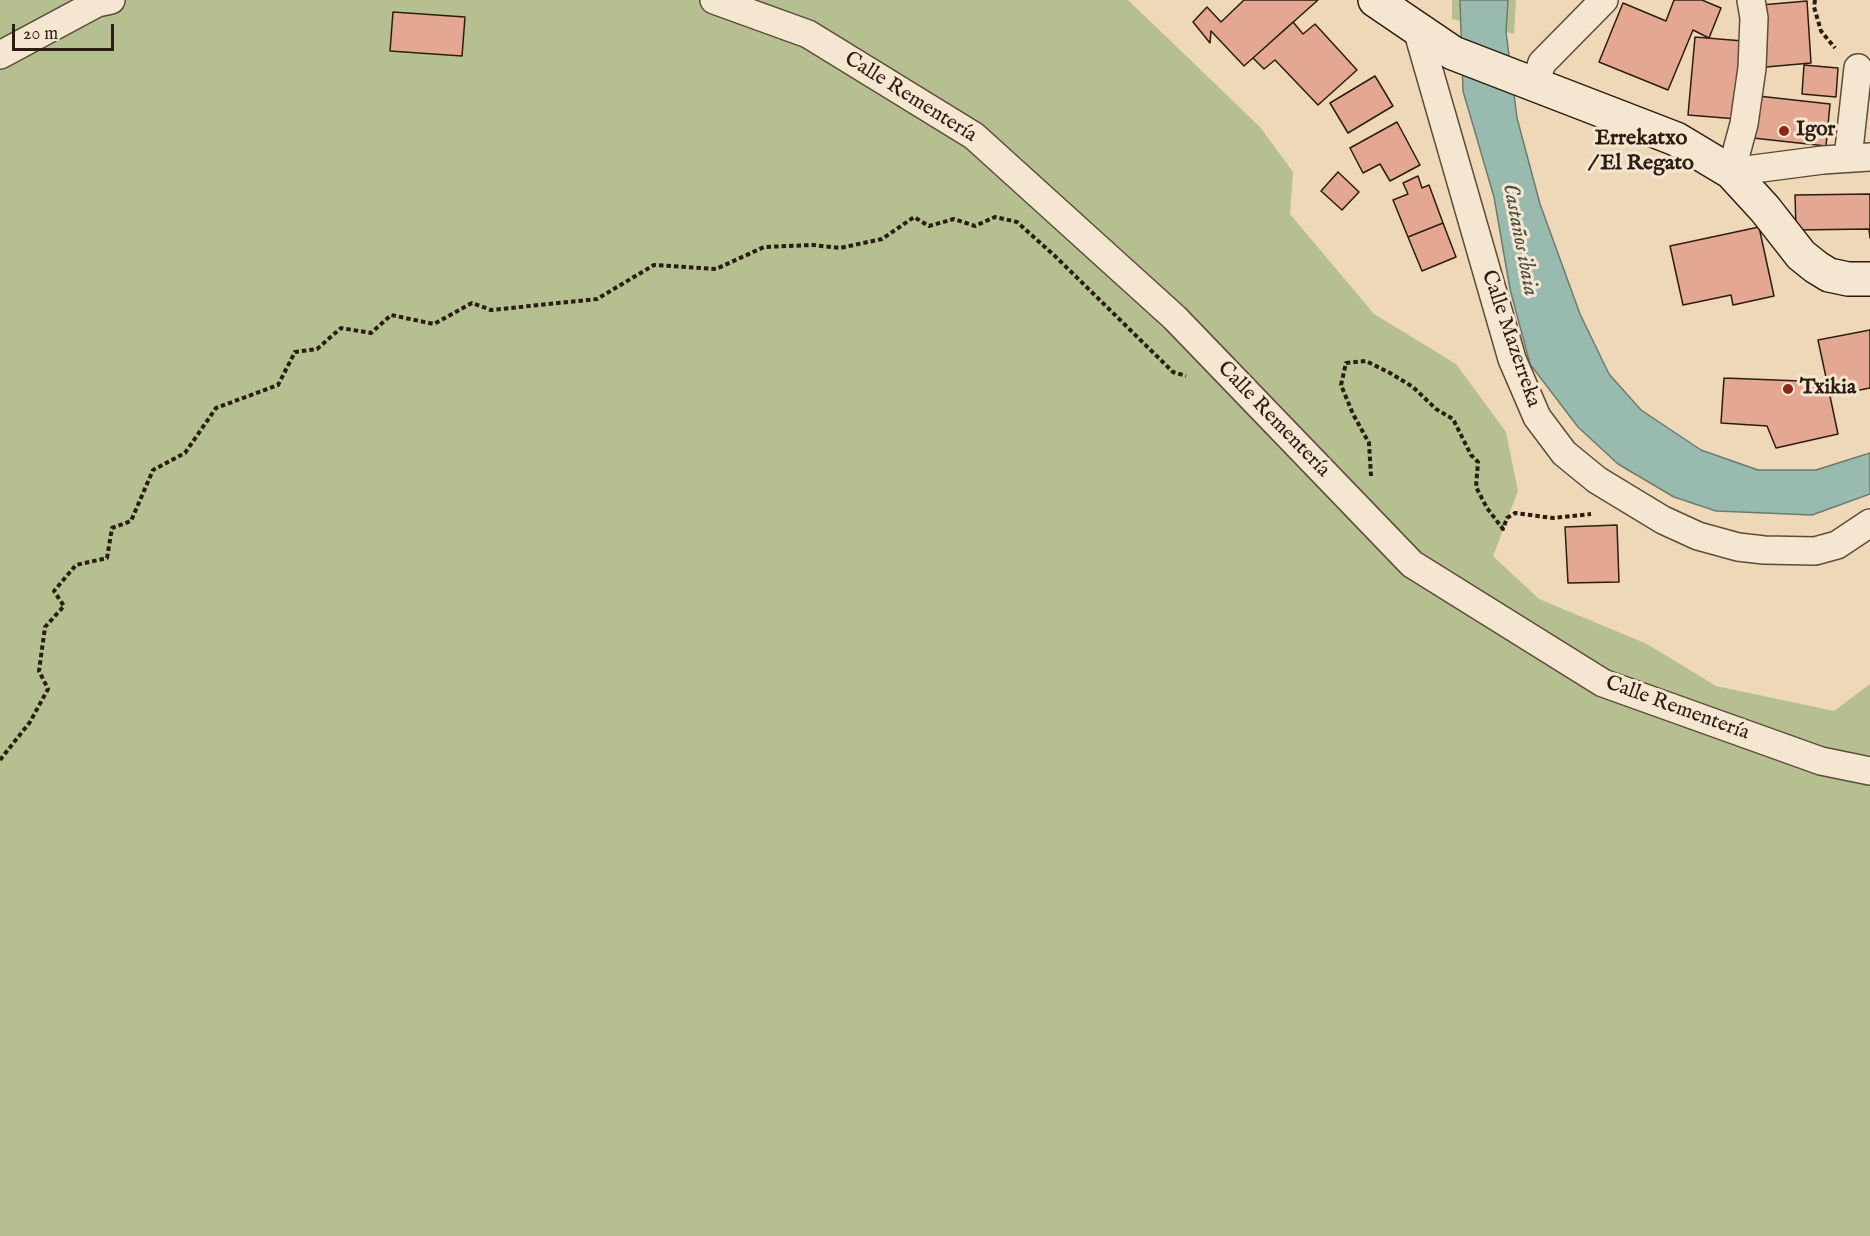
<!DOCTYPE html>
<html>
<head>
<meta charset="utf-8">
<style>
	body { margin:0 }
	#map { position:relative; width:1870px; height:1236px; overflow:hidden; background:#eed8b7; font-family:"IM FELL English",serif }
	canvas { display:block }
	.scale { position:absolute; left:12px; top:24px; width:102px; height:27px; box-sizing:border-box; border:3px solid #2b1d11; border-top:0; padding-left:8px; font-size:18px; line-height:21px; white-space:nowrap; color:#2b1d11; -webkit-text-stroke:4px #f4e6d0; paint-order:stroke }
</style>
</head>
<body>
<div id="map">
<canvas width="1870" height="1236"></canvas>
<div class="scale">20 m</div>
</div>
<script>
const ctx = document.querySelector('canvas').getContext('2d');
ctx.lineJoin = 'round';
function fillPath(path, color) {
  ctx.fillStyle = color;
  ctx.fill(path, 'evenodd');
}
function shape(rows) {
  const path = new Path2D();
  for (const r of rows) {
    path.moveTo(r[0], r[1]);
    for (let i = 2; i < r.length; i += 2) path.lineTo(r[i], r[i + 1]);
  }
  return path;
}
function strokePath(path, color, width, dash) {
  ctx.strokeStyle = color;
  ctx.lineWidth = width;
  ctx.lineCap = dash ? 'butt' : 'round';
  ctx.setLineDash(dash || []);
  ctx.stroke(path);
}
function label(font, color, halo, rows, align = 'center') {
  ctx.font = font + ' "IM FELL English",serif';
  ctx.lineWidth = 6;
  ctx.setLineDash([]);
  ctx.textBaseline = 'middle';
  ctx.strokeStyle = halo;
  ctx.fillStyle = color;
  for (const [text, x, y, turn = 0] of rows) {
    ctx.save();
    ctx.translate(x, y);
    ctx.rotate((+turn || 0) * Math.PI / 180);
    ctx.textAlign = isNaN(turn) ? turn : align;
    if (halo) ctx.strokeText(text, 0, 0);
    ctx.fillText(text, 0, 0);
    ctx.restore();
  }
}
fillPath(shape([
	[0,0,1128,0,1260,127,1293,172,1290,214,1374,314,1456,364,1506,432,1518,491,1493,556,1539,599,1647,644,1716,686,1834,711,1870,684,1870,1236,0,1236],
	[1452,0,1516,0,1514,34,1452,19]
]), '#b6bf90');
const water = shape([
	[1460,0,1508,0,1506,32,1517,118,1540,204,1580,314,1609,374,1641,410,1701,450,1758,470,1816,470,1870,453,1870,494,1812,515,1716,511,1674,497,1618,464,1578,427,1530,364,1510,289,1494,197,1463,91,1460,0]
]);
fillPath(water, '#99baaf');
strokePath(water, '#6d7b70', 1.5);
const building = shape([
	[1244,0,1318,0,1244,66,1211,31,1210,43,1193,22,1207,7,1221,22,1244,0],
	[1674,0,1702,0,1721,8,1709,38,1693,30,1668,90,1599,62,1623,3,1666,21,1674,0],
	[1807,1,1811,63,1766,67,1761,5,1807,1],
	[393,12,465,17,462,56,390,51,393,12],
	[1293,22,1303,34,1315,24,1357,70,1318,105,1275,60,1264,69,1253,58,1293,22],
	[1695,37,1743,41,1737,119,1688,115,1695,37],
	[1804,65,1838,68,1836,97,1802,94,1804,65],
	[1375,76,1393,106,1348,133,1330,103,1375,76],
	[1758,96,1830,104,1826,146,1753,138,1758,96],
	[1397,122,1420,165,1390,181,1380,164,1363,173,1350,148,1397,122],
	[1338,172,1359,192,1342,210,1321,191,1338,172],
	[1418,176,1422,188,1429,185,1443,223,1408,237,1393,200,1408,194,1403,183,1418,176],
	[1870,194,1870,238,1869,229,1796,230,1795,195,1870,194],
	[1443,223,1456,257,1422,271,1408,237,1443,223],
	[1759,227,1774,296,1733,305,1731,295,1683,305,1670,246,1759,227],
	[1870,330,1870,388,1830,396,1818,340,1870,330],
	[1724,378,1827,382,1838,434,1776,448,1767,426,1721,423,1724,378],
	[1617,525,1619,582,1568,583,1565,527,1617,525]
]);
fillPath(building, '#e4a892');
strokePath(building, '#2b1d11', 1.5);
const street = shape([
	[714,0,808,34,974,136,1175,318,1412,564,1603,683,1821,761,1870,771],
	[1751,0,1754,18,1752,68,1744,124,1731,172,1823,160,1870,157],
	[1417,29,1512,359,1537,417,1564,453,1597,480,1663,520,1698,536,1738,547,1764,550,1815,551,1837,545,1870,523],
	[0,55,97,3,111,0],
	[1535,83,1542,63,1604,0],
	[1848,158,1858,68]
]);
const secondary = shape([
	[1375,0,1453,53,1676,139,1731,172,1765,209,1801,255,1816,267,1829,275,1848,279,1870,279]
]);
strokePath(street, '#5c4c3a', 30);
strokePath(secondary, '#2b1d11', 36);
strokePath(shape([
	[1815,0,1814,7,1821,31,1835,48],
	[1371,476,1369,443,1353,414,1341,385,1346,363,1366,361,1390,373,1413,387,1436,409,1453,419,1471,455,1478,462,1476,487,1487,508,1503,529,1507,518,1515,513,1553,518,1591,514],
	[0,760,30,722,48,689,39,671,45,627,64,606,54,591,76,565,107,558,112,528,131,521,153,470,185,453,216,408,278,385,295,352,317,349,341,328,371,333,391,315,434,324,472,303,491,310,597,299,654,265,716,269,764,247,813,245,840,248,882,239,914,217,929,226,954,219,975,226,995,217,1017,222,1056,257,1173,372,1186,376]
]), '#2b1d11', 4, [4.5, 3]);
strokePath(street, '#f4e6d0', 27);
strokePath(secondary, '#f4e6d0', 33);
for (const [x, y, r, color] of [
	[1784,131,6,"#8f2418"],
	[1788,389,6,"#8f2418"]
]) {
  const dot = new Path2D();
  dot.arc(x, y, r, 0, 2 * Math.PI);
  ctx.fillStyle = color;
  ctx.fill(dot);
  strokePath(dot, '#f4e6d0', 2);
}
label('21px', '#2b1d11', '#f4e6d0', [
	["Calle Rementería",910,98,32],
	["Calle Mazerreka",1510,339,71],
	["Calle Rementería",1273,420,46],
	["Calle Rementería",1677,709,20]
]);
label('bold 21px', '#2b1d11', '#f4e6d0', [
	["Igor",1796,131],
	["Txikia",1800,389]
], 'left');
label('bold 22px', '#2b1d11', '#f4e6d0', [
	["Errekatxo",1641,139],
	["/ El Regato",1641,164]
]);
label('italic 22px', '#4c4c40', '#f4e6d0', [
	["Castaños ibaia",1519,240,79]
]);
</script>
</body>
</html>
